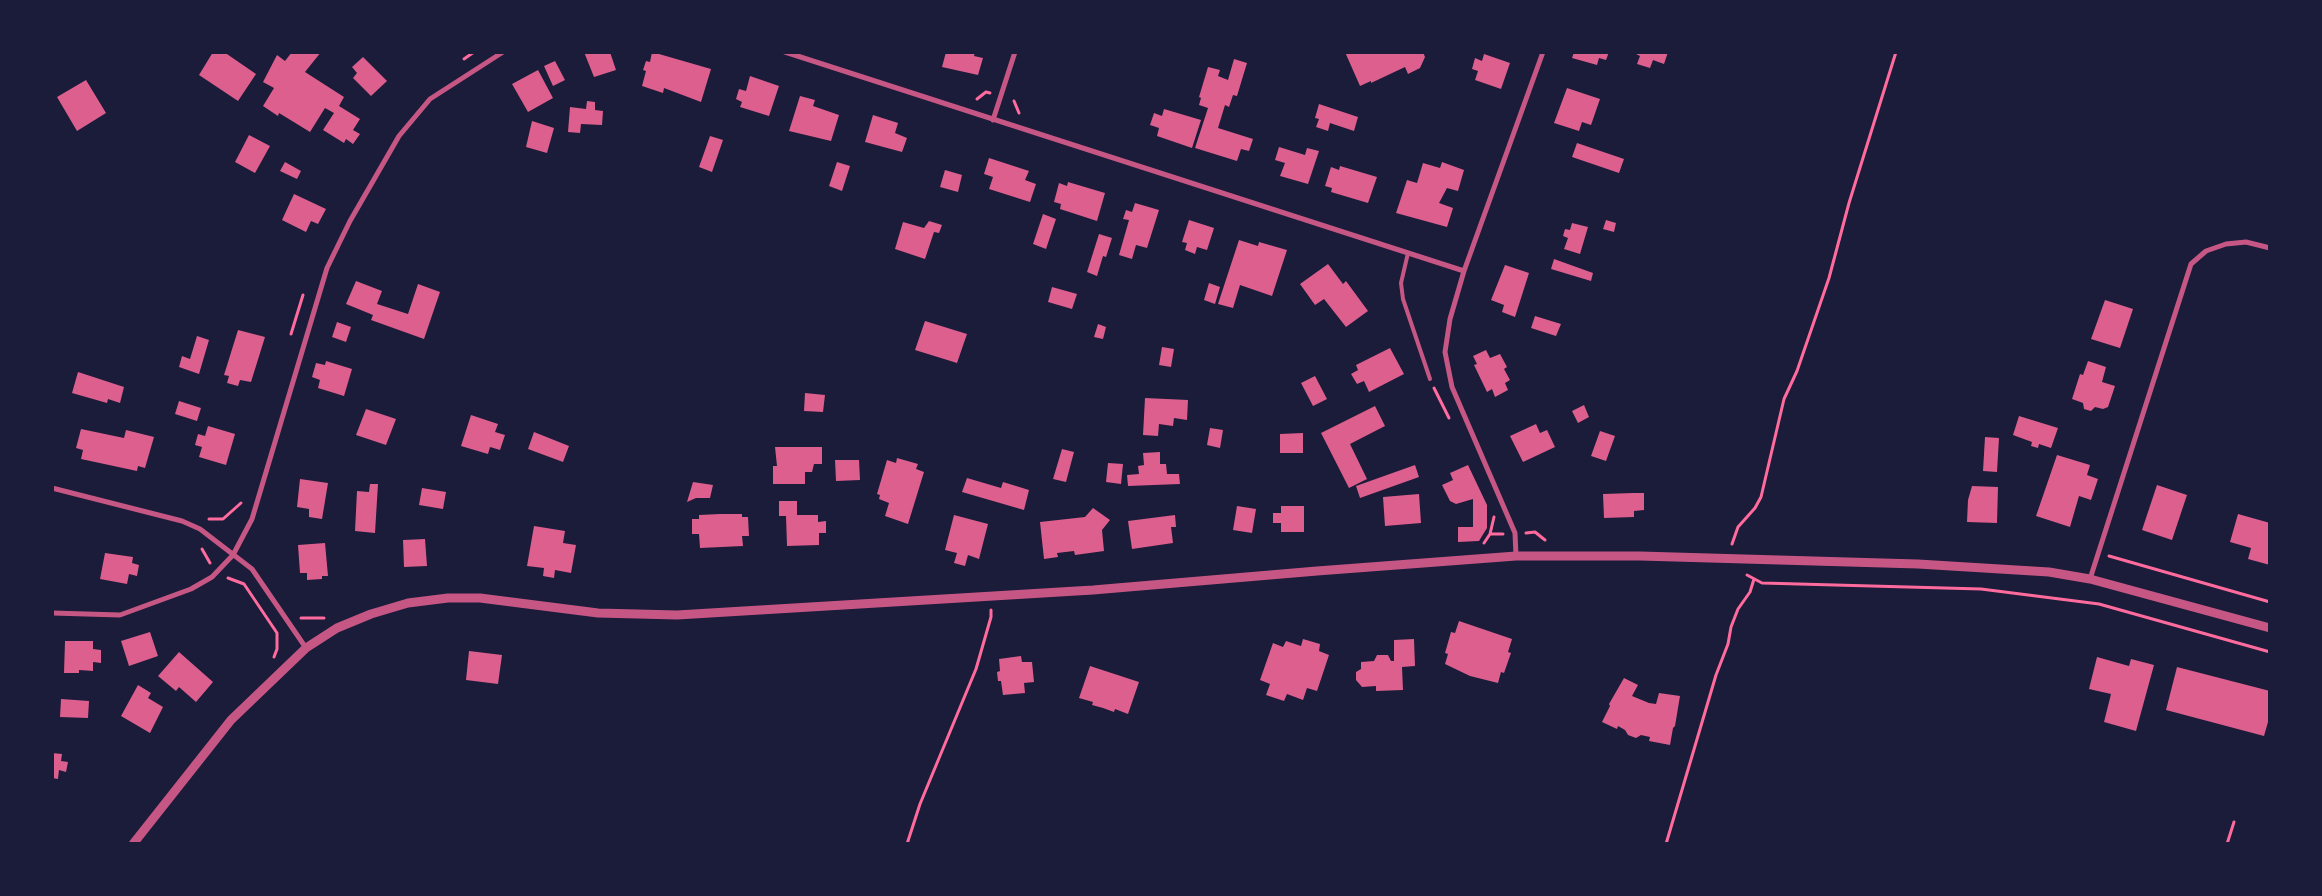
<!DOCTYPE html>
<html>
<head>
<meta charset="utf-8">
<style>
	body { margin:0 }
	#map { position:relative; width:2322px; height:896px; overflow:hidden; background:#1b1b3a; font-family:Signika,sans-serif }
	canvas { display:block }
	.frame { position:absolute; inset:0; border:54px solid #1b1b3a; pointer-events:none }
</style>
</head>
<body>
<div id="map">
<canvas width="2322" height="896"></canvas>
<div class="frame"></div>
</div>
<script>
const ctx = document.querySelector('canvas').getContext('2d');
ctx.lineJoin = 'round';
function fillPath(path, color) {
  ctx.fillStyle = color;
  ctx.fill(path, 'evenodd');
}
function shape(rows) {
  const path = new Path2D();
  for (const r of rows) {
    path.moveTo(r[0], r[1]);
    for (let i = 2; i < r.length; i += 2) path.lineTo(r[i], r[i + 1]);
  }
  return path;
}
function strokePath(path, color, width, dash) {
  ctx.strokeStyle = color;
  ctx.lineWidth = width;
  ctx.lineCap = dash ? 'butt' : 'round';
  ctx.setLineDash(dash || []);
  ctx.stroke(path);
}
fillPath(shape([
	[213,52,224,52,256,74,238,101,199,75],
	[292,52,321,52,305,72,344,97,339,106,360,119,353,130,360,134,353,144,346,139,344,143,323,130,334,113,325,108,310,132,279,113,278,116,263,106,274,88,263,82,277,55,285,61],
	[584,52,610,52,616,70,594,77],
	[652,52,711,69,701,102,664,88,663,93,642,86,646,71,643,70,646,61,650,62],
	[946,52,975,52,974,56,983,58,978,75,942,67],
	[1345,52,1423,52,1425,57,1420,68,1408,74,1405,67,1371,83,1371,81,1360,86],
	[1574,52,1609,52,1606,60,1599,58,1597,65,1572,58],
	[1632,52,1668,52,1664,64,1653,60,1650,68,1637,64,1640,56],
	[1484,54,1510,63,1501,89,1475,80,1478,71,1472,69,1475,58,1482,61],
	[363,57,387,81,371,96,353,78,357,73,352,67],
	[1234,59,1247,63,1237,96,1233,95,1229,107,1225,105,1218,128,1253,139,1249,151,1241,149,1237,161,1195,148,1208,108,1199,105,1201,98,1199,97,1208,67,1220,70,1218,76,1228,80],
	[555,61,565,80,553,86,544,66],
	[538,70,553,98,528,112,512,84],
	[750,76,779,86,769,116,740,107,742,102,736,99,739,89,746,91],
	[86,80,106,113,77,131,57,97],
	[1567,88,1600,99,1591,125,1582,122,1579,131,1554,123],
	[800,96,815,100,813,106,839,115,831,141,789,131],
	[587,101,595,102,595,110,603,111,602,125,581,124,580,133,568,132,570,107,586,109],
	[1319,104,1358,117,1354,131,1330,123,1328,131,1316,127,1319,119,1315,118],
	[1164,109,1201,120,1192,148,1157,136,1159,128,1150,125,1154,113,1162,116],
	[873,115,898,123,895,133,907,138,902,152,865,142],
	[532,121,554,128,547,153,526,147],
	[249,135,270,146,255,173,235,162],
	[710,136,723,140,712,172,699,167],
	[1577,143,1624,159,1619,173,1572,157],
	[1279,147,1305,155,1307,148,1319,151,1308,184,1280,176,1285,163,1275,160],
	[989,158,1029,171,1025,180,1036,184,1030,202,989,189,993,177,984,174],
	[285,162,301,171,297,179,280,171],
	[837,162,850,166,842,191,829,186],
	[1442,162,1464,170,1458,191,1447,188,1439,203,1453,208,1447,227,1396,213,1407,180,1417,183,1423,163,1440,168],
	[1340,166,1377,177,1368,203,1331,192,1332,188,1325,186,1331,167,1339,170],
	[945,170,962,175,958,192,940,187],
	[1068,182,1105,193,1097,221,1060,209,1061,204,1054,202,1059,183,1067,186],
	[294,194,326,209,318,224,311,221,306,232,282,220],
	[1135,203,1159,210,1147,248,1136,245,1132,259,1119,255,1129,220,1123,219,1126,210,1132,212],
	[1043,214,1056,219,1046,249,1033,244],
	[1189,220,1214,228,1207,250,1197,247,1195,254,1185,250,1187,243,1182,242],
	[1606,220,1616,223,1614,232,1603,229],
	[929,221,942,225,939,233,934,232,925,259,895,249,903,222,924,228],
	[1572,223,1588,227,1580,254,1564,249,1568,238,1563,236,1565,229,1570,230],
	[1099,234,1112,238,1106,257,1103,256,1097,276,1087,272],
	[1239,240,1258,246,1259,242,1287,250,1272,296,1240,285,1233,308,1218,304],
	[1554,259,1593,273,1591,281,1551,269],
	[1328,264,1343,284,1346,281,1368,311,1346,327,1324,299,1315,305,1300,284],
	[1505,265,1529,273,1515,317,1502,312,1504,305,1491,300],
	[356,281,382,291,377,304,408,314,418,284,440,292,424,339,371,320,373,315,346,304],
	[1209,283,1220,287,1215,304,1204,300],
	[1052,287,1077,294,1072,309,1048,302],
	[2105,300,2133,309,2120,348,2091,339],
	[1535,316,1561,324,1556,336,1531,328],
	[925,321,967,334,957,363,915,350],
	[337,322,351,327,346,342,332,337],
	[1098,324,1106,327,1103,339,1094,337],
	[238,330,265,337,251,382,240,380,238,386,227,383,229,376,224,375],
	[197,336,209,340,199,374,179,367,182,356,190,359],
	[1162,347,1174,349,1171,367,1159,365],
	[1390,348,1404,374,1369,392,1364,381,1357,384,1351,374,1358,370,1356,365],
	[1486,350,1490,358,1500,354,1507,367,1504,369,1510,380,1505,383,1508,390,1495,397,1492,389,1487,392,1474,365,1477,364,1473,356],
	[326,361,352,369,344,396,318,388,320,380,312,377,316,363,325,365],
	[2088,361,2106,367,2102,382,2115,386,2108,407,2103,409,2095,407,2091,411,2084,409,2083,403,2072,399,2080,374,2083,375],
	[78,372,124,387,120,403,108,399,107,403,72,393],
	[1315,376,1327,399,1313,406,1301,383],
	[805,393,825,395,823,412,804,411],
	[1145,398,1188,400,1187,420,1174,418,1173,426,1159,424,1158,436,1143,435],
	[179,401,201,408,197,421,175,414],
	[1584,405,1589,417,1578,423,1572,411],
	[1375,406,1385,426,1350,444,1367,479,1349,488,1321,433],
	[366,409,396,419,386,445,356,435],
	[471,415,498,424,495,432,505,435,500,450,490,447,488,454,461,446],
	[2019,416,2058,428,2051,448,2039,444,2038,448,2031,446,2032,442,2013,435],
	[1536,424,1540,433,1547,430,1555,447,1523,462,1510,436],
	[208,426,235,434,226,465,199,457,202,447,195,445,198,434,205,436],
	[1210,428,1223,430,1220,448,1207,445],
	[81,429,124,438,126,430,154,437,145,468,138,466,137,471,81,459,83,450,76,448],
	[1600,431,1615,436,1606,461,1591,456],
	[534,432,569,446,563,462,528,449],
	[1303,433,1303,453,1280,453,1280,434],
	[1985,437,1999,438,1997,472,1983,471],
	[775,447,822,447,822,464,814,464,812,472,805,472,805,484,773,484,773,466,777,466],
	[1062,449,1074,452,1066,482,1053,479],
	[1160,452,1160,464,1166,464,1167,474,1179,474,1180,484,1128,486,1127,475,1139,474,1138,466,1144,465,1143,453],
	[2057,455,2090,465,2087,475,2098,479,2091,500,2079,496,2070,527,2036,516],
	[897,458,918,464,916,469,924,472,908,524,885,516,889,503,879,499,880,495,877,494,887,460,896,463],
	[835,460,859,460,860,480,836,481],
	[1108,463,1123,464,1121,484,1106,482],
	[1415,465,1419,477,1360,498,1356,486],
	[1468,465,1487,505,1487,528,1479,541,1458,542,1458,527,1473,527,1473,499,1456,504,1450,501,1442,485,1453,480,1450,473],
	[967,478,1001,488,1003,482,1029,490,1024,510,962,492],
	[300,479,328,483,322,519,309,517,309,509,297,507],
	[693,482,713,485,710,498,696,498,687,502],
	[370,484,378,484,375,533,355,531,357,491,369,492],
	[2157,485,2187,495,2172,540,2142,530],
	[1972,486,1998,487,1997,523,1967,522,1968,500],
	[422,488,446,492,443,509,419,505],
	[1633,493,1644,493,1644,510,1634,511,1634,517,1604,518,1603,494],
	[1419,494,1421,523,1385,526,1383,497],
	[779,501,797,501,797,515,818,515,818,522,826,521,826,533,819,533,819,545,787,546,786,516,779,516],
	[1237,506,1256,509,1252,533,1233,530],
	[1281,506,1304,506,1304,532,1281,532,1281,523,1273,523,1273,513,1281,513],
	[1093,508,1110,520,1102,530,1104,551,1075,555,1074,551,1057,553,1058,557,1044,559,1040,522,1085,517],
	[720,514,742,514,742,517,748,517,749,536,742,536,743,546,700,548,699,534,692,534,692,519,699,519,699,515],
	[2238,514,2270,523,2270,565,2248,559,2251,548,2230,542],
	[954,515,988,524,979,559,968,555,965,566,954,563,957,553,945,550],
	[1175,515,1176,527,1171,527,1173,543,1132,549,1128,521],
	[534,526,565,531,563,543,576,545,571,573,555,570,554,578,543,576,544,568,527,566],
	[425,539,427,566,404,567,403,540],
	[325,543,328,576,322,576,322,579,307,580,307,573,300,573,298,545],
	[105,553,133,557,132,563,139,565,137,576,129,574,127,584,100,579],
	[1459,621,1512,639,1508,652,1511,653,1504,673,1501,672,1498,683,1470,676,1445,664,1448,654,1445,653,1451,632,1455,633],
	[150,632,158,656,129,666,121,641],
	[1303,639,1320,644,1319,651,1329,655,1317,691,1307,688,1303,700,1287,694,1284,701,1266,695,1270,684,1260,680,1273,643,1283,647,1286,641,1301,646],
	[1414,639,1415,666,1402,667,1403,690,1376,691,1376,686,1362,687,1356,680,1356,672,1361,669,1361,662,1374,661,1377,655,1388,655,1391,661,1394,661,1394,640],
	[65,641,93,641,93,649,101,650,101,663,93,662,93,671,79,670,79,673,64,673],
	[469,651,502,655,498,684,466,680],
	[179,652,213,682,196,702,179,687,176,691,158,676],
	[1021,656,1022,662,1032,662,1034,682,1024,683,1025,693,1003,695,1001,681,998,681,997,672,1000,671,999,659],
	[2097,657,2129,666,2131,659,2154,665,2136,731,2104,722,2111,694,2089,689],
	[1090,666,1139,682,1128,714,1115,709,1114,712,1103,708,1092,705,1093,702,1079,698],
	[2177,667,2270,691,2270,715,2264,736,2166,710],
	[1624,678,1638,685,1632,696,1649,703,1656,704,1659,693,1680,696,1675,726,1673,728,1670,745,1649,741,1650,737,1641,735,1636,738,1628,735,1625,730,1618,726,1617,729,1602,722,1610,706,1609,704],
	[138,685,151,693,148,698,163,707,150,733,121,716],
	[61,699,89,701,88,718,60,717],
	[52,753,62,754,61,761,68,762,66,772,59,770,58,779,52,778]
]), '#dd5f8e');
strokePath(shape([
	[464,59,474,52],
	[977,99,986,92,990,93],
	[1014,101,1019,113],
	[291,334,303,295],
	[1434,388,1449,418],
	[209,519,223,519,241,503],
	[1526,533,1535,532,1545,540],
	[1490,534,1503,534],
	[1484,543,1490,534,1494,517],
	[1732,544,1738,527,1755,508,1761,497,1784,399,1797,371,1829,278,1849,203,1896,52],
	[202,549,210,563],
	[2109,556,2270,602],
	[1747,575,1762,583,1981,589,2099,604,2270,652],
	[228,578,244,584,277,633,277,649,274,657],
	[301,618,324,618],
	[907,844,920,804,976,669,991,617,991,610],
	[1666,844,1716,675,1728,644,1731,627,1738,609,1750,592,1754,579],
	[2227,844,2234,822]
]), '#ff6b9d', 3);
strokePath(shape([
	[1408,253,1401,283,1403,299,1430,379]
]), '#c65784', 4);
strokePath(shape([
	[785,52,1464,271],
	[993,120,1015,52],
	[52,488,182,521,200,529,252,569,306,648],
	[1516,556,1515,533,1452,387,1445,352,1450,319,1464,271,1543,52],
	[2090,579,2191,264,2206,251,2226,244,2246,242,2270,248],
	[52,613,120,615,191,589,212,577,233,555,252,519,327,268,350,221,399,136,430,99,503,52]
]), '#c65784', 5);
strokePath(shape([
	[133,844,231,720,306,648,337,628,371,614,408,603,448,598,480,598,598,613,677,615,1093,590,1317,571,1516,556,1640,556,1918,564,2049,572,2090,579,2270,628]
]), '#c65784', 9);
</script>
</body>
</html>
